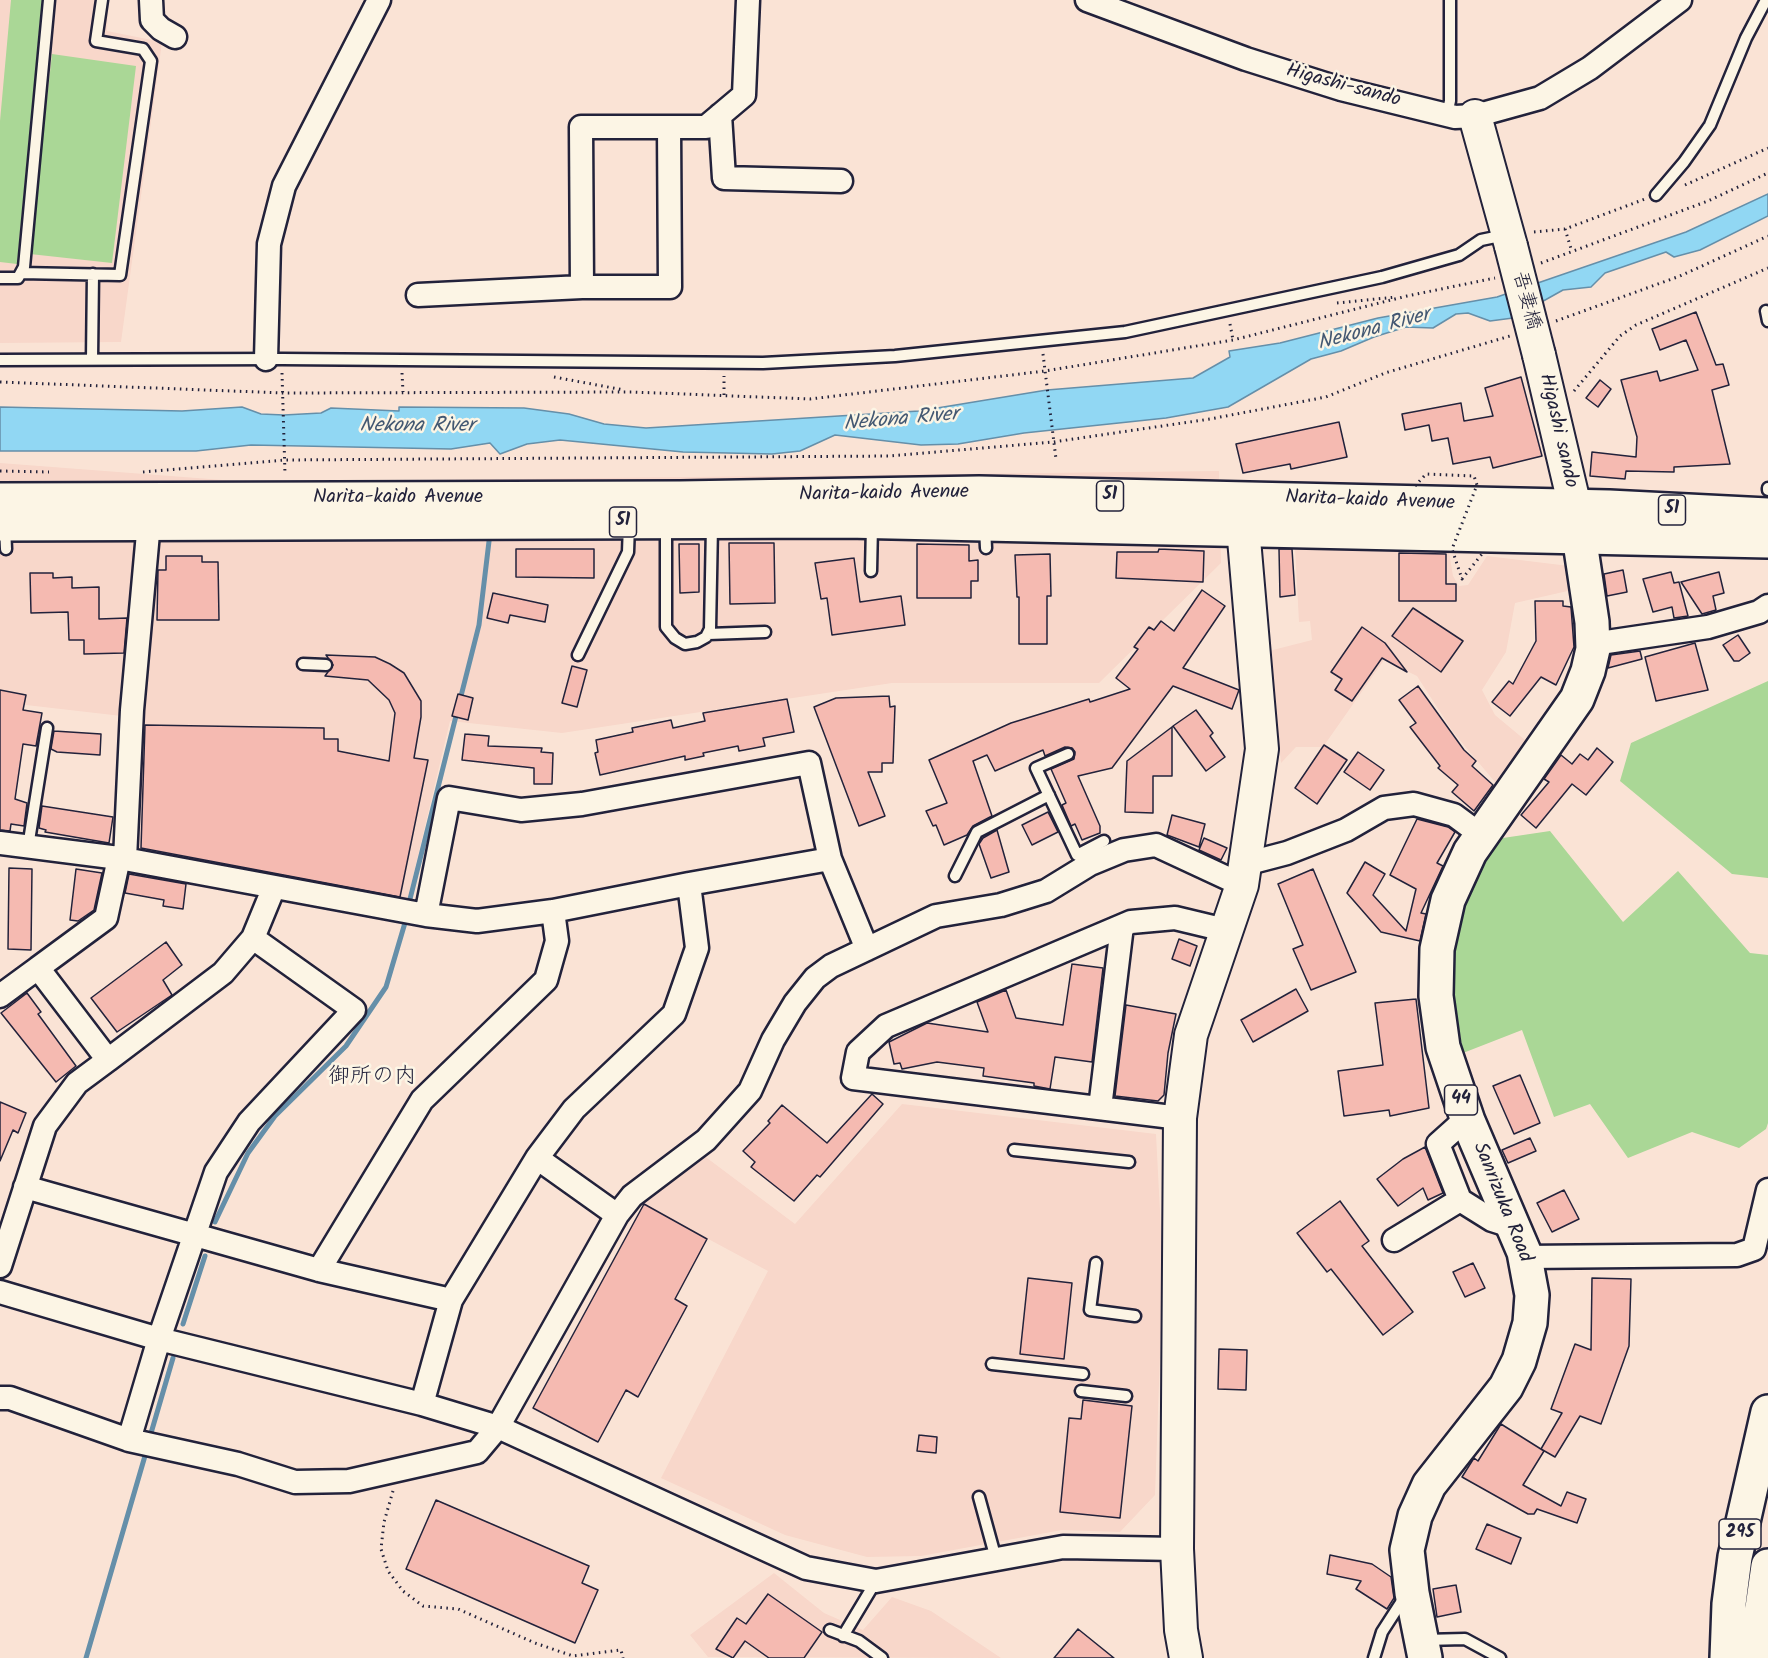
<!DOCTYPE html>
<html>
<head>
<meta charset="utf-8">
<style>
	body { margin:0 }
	canvas { display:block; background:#fae3d5 }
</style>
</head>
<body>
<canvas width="1768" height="1658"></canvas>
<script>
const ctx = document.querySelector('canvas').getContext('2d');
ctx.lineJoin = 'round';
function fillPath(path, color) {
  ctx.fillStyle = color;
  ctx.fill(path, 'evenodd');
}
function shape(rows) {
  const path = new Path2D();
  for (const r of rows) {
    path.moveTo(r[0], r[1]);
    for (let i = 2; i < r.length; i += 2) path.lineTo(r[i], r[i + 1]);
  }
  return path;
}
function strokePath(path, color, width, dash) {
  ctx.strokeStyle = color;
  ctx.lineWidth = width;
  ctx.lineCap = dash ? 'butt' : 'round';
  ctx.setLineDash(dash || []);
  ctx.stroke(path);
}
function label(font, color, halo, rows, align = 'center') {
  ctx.font = font + ' Kalam,"Klee One",sans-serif';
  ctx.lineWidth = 5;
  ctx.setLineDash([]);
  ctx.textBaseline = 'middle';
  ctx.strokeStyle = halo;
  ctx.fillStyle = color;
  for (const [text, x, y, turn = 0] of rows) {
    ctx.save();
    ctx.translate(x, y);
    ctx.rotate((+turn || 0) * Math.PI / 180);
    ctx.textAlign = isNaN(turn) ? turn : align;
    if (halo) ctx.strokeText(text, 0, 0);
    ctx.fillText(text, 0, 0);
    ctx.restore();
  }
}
fillPath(shape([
	[0,0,108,0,107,31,162,42,121,342,0,343],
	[0,463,249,482,1219,471,1221,563,1099,683,892,683,562,733,450,721,406,906,136,851,139,718,0,702],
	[1295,548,1449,552,1453,576,1459,586,1468,585,1487,556,1569,566,1572,590,1515,603,1506,652,1482,690,1495,715,1531,745,1500,788,1453,732,1417,676,1384,660,1323,747,1296,747,1281,763,1269,651,1312,640,1310,621,1299,622],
	[902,1104,1156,1134,1163,1270,1155,1495,1120,1532,1062,1530,921,1556,867,1557,785,1535,661,1478,768,1271,643,1204,703,1155,795,1224],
	[774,1573,824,1613,863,1630,892,1597,931,1611,1001,1658,708,1657,690,1635]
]), '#f8d7ca');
fillPath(shape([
	[11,0,42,0,17,264,0,262,0,121],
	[52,54,136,66,112,263,30,254],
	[1768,681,1768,878,1732,874,1620,781,1631,743],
	[1550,831,1623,922,1678,871,1750,953,1768,955,1768,1123,1766,1129,1739,1148,1692,1132,1628,1158,1590,1104,1554,1117,1522,1030,1463,1053,1451,980,1455,929,1473,876,1503,838]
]), '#aad796');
const water = shape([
	[1768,194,1768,216,1700,250,1674,257,1666,252,1605,273,1591,287,1563,290,1513,318,1490,321,1468,313,1456,314,1433,328,1406,327,1374,337,1341,351,1311,359,1228,407,1166,418,1024,433,958,444,921,445,835,435,800,451,772,454,683,452,560,440,527,444,500,454,490,443,451,449,251,445,196,451,0,451,0,407,182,411,242,407,261,414,284,415,321,413,331,408,399,411,399,407,524,408,569,414,604,424,646,428,919,411,1047,390,1193,378,1230,357,1229,351,1280,343,1378,318,1497,297,1686,232,1768,194]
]);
fillPath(water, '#91d7f3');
strokePath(water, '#658fa9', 1.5);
strokePath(shape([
	[460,700,479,625,490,533],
	[408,907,457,712],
	[215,1222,248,1153,275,1116,346,1046,386,987,407,916],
	[183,1324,205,1256],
	[149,1440,173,1358],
	[86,1658,147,1449]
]), '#658fa9', 5);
const building = shape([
	[1696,312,1716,365,1723,364,1729,385,1712,390,1730,464,1674,467,1674,472,1626,471,1625,479,1590,476,1592,452,1636,457,1637,437,1621,380,1657,371,1660,381,1698,370,1686,340,1660,350,1652,329,1696,312],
	[1521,377,1542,456,1493,468,1490,457,1453,464,1448,438,1432,441,1429,425,1405,430,1402,414,1461,403,1464,421,1493,416,1485,388,1521,377],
	[1600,380,1611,389,1598,407,1586,398,1600,380],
	[1339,422,1347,457,1291,469,1290,464,1243,473,1236,444,1339,422],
	[729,543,774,543,775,603,730,604,729,543],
	[679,544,699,544,699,592,680,593,679,544],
	[917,544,969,545,969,561,978,560,978,581,971,581,971,598,917,598,917,544],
	[516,549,594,549,594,578,516,577,516,549],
	[1159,549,1204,551,1203,582,1116,578,1117,552,1158,552,1159,549],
	[1279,549,1292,549,1295,595,1280,597,1279,549],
	[1399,553,1446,554,1446,584,1456,584,1456,601,1399,601,1399,553],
	[1050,554,1051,596,1047,596,1047,644,1019,644,1019,597,1017,597,1015,555,1050,554],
	[166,556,202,556,202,562,218,562,219,620,157,620,158,570,166,570,166,556],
	[854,558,860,602,901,596,905,625,832,635,827,598,821,599,815,563,854,558],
	[1623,570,1627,592,1607,596,1604,574,1623,570],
	[1671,572,1674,583,1679,582,1688,616,1674,618,1672,607,1653,612,1643,579,1671,572],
	[1719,572,1724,593,1713,596,1716,610,1702,614,1681,582,1719,572],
	[30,573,53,573,53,578,72,577,72,588,99,587,99,619,127,618,124,653,84,654,84,640,69,640,68,612,31,613,30,573],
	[1202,590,1225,606,1183,668,1239,690,1232,709,1173,686,1112,768,1078,776,1100,826,1100,833,1082,840,1075,824,1071,826,1062,805,1066,803,1051,769,1074,759,1075,752,1072,748,1065,747,1045,756,1043,750,995,771,987,755,973,761,992,816,973,826,967,835,944,845,936,825,933,826,926,811,947,803,929,760,1011,723,1089,699,1090,702,1130,689,1116,678,1138,649,1134,647,1149,627,1154,630,1161,621,1174,631,1202,590],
	[493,593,548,605,545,622,510,615,508,623,487,618,493,593],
	[1535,601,1563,601,1563,606,1571,607,1574,647,1556,685,1541,677,1510,716,1492,702,1509,681,1513,684,1536,641,1535,601],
	[1413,608,1463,641,1441,672,1392,636,1413,608],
	[1362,627,1385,643,1407,672,1382,658,1352,701,1335,690,1342,679,1331,672,1362,627],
	[1738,635,1750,653,1739,661,1734,661,1723,645,1738,635],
	[1695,643,1708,690,1656,701,1645,657,1695,643],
	[1640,651,1642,659,1608,668,1611,655,1640,651],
	[326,655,375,657,390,664,404,673,421,701,421,717,414,758,428,760,400,897,141,848,145,725,324,728,324,739,338,739,338,751,389,761,395,713,389,700,368,680,325,676,333,665,326,655],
	[572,666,587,670,577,707,562,703,572,666],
	[1418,686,1464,750,1476,761,1472,766,1493,785,1474,811,1452,792,1458,785,1438,768,1440,766,1410,727,1416,723,1399,700,1418,686],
	[0,690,26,695,23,710,42,713,36,746,23,744,15,799,27,803,24,826,11,824,10,831,0,830,0,690],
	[458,694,473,698,468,720,452,716,458,694],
	[889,696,890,707,895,706,893,763,882,763,882,772,868,772,885,816,859,826,814,707,836,698,889,696],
	[787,699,794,732,763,738,765,746,739,751,738,746,703,753,704,756,685,760,685,756,600,775,595,753,598,752,596,740,633,732,632,728,671,720,673,728,705,721,703,713,787,699],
	[1196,710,1213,733,1210,736,1225,757,1206,771,1173,726,1196,710],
	[1172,727,1172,776,1153,776,1153,813,1125,812,1127,761,1172,727],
	[54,731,101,734,100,755,57,752,51,749,54,731],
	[465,734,489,736,488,746,542,748,541,752,553,753,552,784,534,784,534,768,462,760,465,734],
	[1324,745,1347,760,1317,804,1295,788,1324,745],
	[1597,748,1613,762,1586,795,1572,784,1536,828,1521,815,1549,782,1544,779,1561,755,1572,764,1580,754,1588,760,1597,748],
	[1358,752,1384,770,1370,790,1344,772,1358,752],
	[42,806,113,817,109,843,45,832,46,830,39,828,42,806],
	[1048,812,1058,832,1032,845,1022,825,1048,812],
	[1172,815,1205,824,1199,847,1167,835,1172,815],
	[1417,819,1448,827,1455,832,1437,863,1443,866,1421,913,1426,914,1420,941,1381,932,1347,893,1365,862,1385,874,1373,895,1406,931,1416,889,1390,875,1417,819],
	[997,830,1009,872,991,878,979,844,983,838,997,830],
	[1204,838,1227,848,1221,860,1199,850,1204,838],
	[9,868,32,869,31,950,8,949,9,868],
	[76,869,102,873,94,910,78,921,70,920,76,869],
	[1313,869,1356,972,1311,990,1293,949,1303,945,1278,884,1313,869],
	[129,874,186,884,183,909,163,906,164,900,125,893,129,874],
	[1179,939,1197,946,1190,966,1172,959,1179,939],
	[166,942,182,965,163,980,172,995,117,1032,91,998,166,942],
	[1072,964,1103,968,1092,1062,1055,1057,1050,1089,1034,1086,1034,1083,983,1076,984,1068,937,1062,902,1069,900,1063,894,1064,889,1042,927,1023,988,1032,977,1002,1006,990,1016,1018,1063,1025,1072,964],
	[1296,989,1308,1011,1253,1042,1241,1020,1296,989],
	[27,993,41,1012,38,1014,76,1066,56,1082,1,1013,27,993],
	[1416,999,1429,1108,1390,1116,1389,1110,1344,1116,1338,1071,1383,1065,1375,1003,1416,999],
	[1126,1005,1176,1014,1168,1053,1164,1095,1158,1101,1115,1096,1126,1005],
	[1520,1075,1540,1123,1514,1134,1493,1086,1520,1075],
	[872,1094,883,1104,820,1177,817,1175,794,1201,751,1167,755,1162,743,1151,770,1123,768,1121,782,1105,827,1143,872,1094],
	[0,1102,26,1113,18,1133,13,1130,0,1161,0,1102],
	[1530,1138,1536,1151,1508,1163,1502,1150,1530,1138],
	[1425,1147,1443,1193,1428,1200,1423,1188,1398,1206,1377,1179,1403,1159,1425,1147],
	[1564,1190,1579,1219,1552,1232,1537,1203,1564,1190],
	[1340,1201,1369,1241,1362,1246,1413,1312,1383,1335,1331,1269,1327,1272,1297,1233,1340,1201],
	[644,1204,707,1239,675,1299,687,1306,638,1397,626,1390,598,1442,533,1408,644,1204],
	[1473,1263,1485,1288,1465,1297,1453,1272,1473,1263],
	[1028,1278,1072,1283,1064,1359,1020,1354,1028,1278],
	[1592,1278,1631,1279,1629,1346,1601,1424,1580,1416,1555,1457,1541,1449,1562,1413,1551,1409,1575,1344,1591,1350,1592,1278],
	[1219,1349,1247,1350,1246,1390,1218,1389,1219,1349],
	[1083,1400,1132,1406,1120,1518,1060,1512,1069,1418,1081,1419,1083,1400],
	[1501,1424,1544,1451,1523,1485,1561,1506,1567,1492,1586,1499,1577,1523,1537,1509,1534,1514,1528,1514,1462,1477,1474,1458,1478,1461,1501,1424],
	[919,1435,937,1437,936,1453,917,1451,919,1435],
	[436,1500,589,1566,582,1583,598,1590,575,1643,406,1569,436,1500],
	[1487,1524,1521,1538,1511,1564,1476,1549,1487,1524],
	[1330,1555,1372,1564,1391,1577,1394,1598,1387,1609,1356,1589,1361,1581,1327,1574,1330,1555],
	[1456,1585,1461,1612,1437,1617,1433,1589,1456,1585],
	[768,1594,822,1632,804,1658,769,1658,745,1641,733,1658,716,1649,737,1618,746,1624,768,1594],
	[1078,1629,1114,1658,1054,1658,1078,1629]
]);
fillPath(building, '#f5bab1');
strokePath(building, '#22223b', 1.5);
const lane = shape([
	[1447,114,1450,101,1450,0],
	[1656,195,1684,162,1710,125,1746,38,1766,0],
	[21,273,120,275,151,61,143,49,96,41,102,0],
	[0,278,18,278,24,267,49,0],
	[1766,311,1768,321],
	[92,359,93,274],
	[0,360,282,359,763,363,895,356,1125,332,1382,277,1459,255,1481,240,1505,235],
	[1768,488,1768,490],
	[666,525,666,627,675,638,685,644,697,642,706,637,710,629,712,526],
	[5,527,6,549],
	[985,527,986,548],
	[871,571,872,526],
	[708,634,765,632],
	[578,655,628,552,629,525],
	[303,664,326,665],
	[1068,754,1036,768,1077,855,1104,841],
	[28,847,47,728],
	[955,876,977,832,1049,795],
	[1014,1150,1129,1162],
	[1096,1263,1090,1310,1135,1316],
	[992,1364,1083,1374],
	[1081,1391,1126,1396],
	[979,1497,996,1559],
	[830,1630,859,1641,882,1658],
	[843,1636,876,1581],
	[1424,1640,1465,1639,1500,1658],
	[1374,1658,1382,1632,1402,1601,1408,1596]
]);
const street = shape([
	[151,0,152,20,161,29,175,37],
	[1087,0,1246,59,1341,89,1455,117,1475,116,1540,98,1590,68,1680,0],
	[720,115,724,178,841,181],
	[582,287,670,287,669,127],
	[418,295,582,287,581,127,706,127,744,95,748,0],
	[266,359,269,244,284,186,379,0],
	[1593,644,1708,627,1759,612,1768,606],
	[0,843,119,858],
	[125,859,132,710,149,522],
	[1245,864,1287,853,1346,830,1384,808,1414,804,1454,815,1481,835],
	[426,915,449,798,521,810,582,804,809,763,830,859],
	[0,996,38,968],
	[108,1060,223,973,253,938,274,887],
	[1100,1108,1122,926],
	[1180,1118,853,1078,858,1052,886,1026,1131,922,1175,918,1225,930],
	[1467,1118,1438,1144,1460,1200,1492,1220,1514,1227],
	[537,1158,617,1215],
	[25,1187,319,1270,451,1300],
	[1394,1240,1460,1200],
	[1525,1257,1737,1255,1754,1249,1768,1190],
	[0,1266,45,1126,77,1083,108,1060,38,968,106,918,119,858,426,915,477,921,553,911,689,884],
	[319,1270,422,1100,546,980,557,941,553,911],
	[0,1292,159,1339,422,1404,498,1427,806,1568,876,1581,1063,1547,1177,1549],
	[0,1398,10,1398,129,1440,159,1339,216,1172,249,1122,354,1010,253,938],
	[422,1404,451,1300,537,1158,574,1109,674,1014,697,948,689,884,830,859,867,949],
	[129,1440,238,1464,295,1482,349,1481,477,1452,498,1427,617,1215,632,1196,706,1140,750,1091,773,1040,795,1003,815,978,831,966,936,916,1001,905,1046,891,1090,864,1124,850,1156,845,1242,885]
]);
const secondary = shape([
	[1475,116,1511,246],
	[1539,355,1575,507],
	[1186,1658,1181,1630,1177,1549,1180,1118,1191,1035,1242,885,1262,749,1241,504]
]);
const primary = shape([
	[1425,1658,1412,1593,1407,1550,1415,1516,1429,1485,1506,1387,1519,1361,1530,1323,1532,1295,1524,1252,1468,1121,1443,1047,1436,996,1437,949,1448,900,1470,852,1577,699,1588,671,1593,649,1592,622,1575,509]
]);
const highway = shape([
	[0,500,680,498,979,493,1609,507,1768,515],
	[0,524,846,521,1768,541],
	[1727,1658,1729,1604,1735,1557,1768,1412],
	[1760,1658,1760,1622,1768,1566]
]);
strokePath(lane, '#22223b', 15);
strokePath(street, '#22223b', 27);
strokePath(secondary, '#22223b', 36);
strokePath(primary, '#22223b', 38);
strokePath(highway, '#22223b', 38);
strokePath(shape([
	[1685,185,1768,148],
	[1565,229,1572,252],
	[1534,232,1565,229,1645,199],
	[1541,263,1708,201,1768,173],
	[1337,303,1396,297],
	[1556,321,1680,276,1768,236],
	[1230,324,1233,340],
	[1043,354,1056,459],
	[282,373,285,474],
	[402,373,403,392],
	[554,377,624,390],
	[0,382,283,393,632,392,810,399,1045,371,1233,340,1407,296,1495,278],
	[1574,391,1620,336,1636,325,1768,268],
	[724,395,724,376],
	[0,471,49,472],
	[143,472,285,460,889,456,1053,442,1210,419,1326,397,1385,373,1510,336],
	[393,1491,384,1522,381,1549,388,1571,403,1591,423,1606,458,1609,535,1643,573,1656,621,1650,623,1658]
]), '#22223b', 3, [1.5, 4.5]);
strokePath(lane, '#fcf5e5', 10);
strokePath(street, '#fcf5e5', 22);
strokePath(secondary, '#fcf5e5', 32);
strokePath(primary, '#fcf5e5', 33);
strokePath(highway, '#fcf5e5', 33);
const secondaryBridge = shape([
	[1511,246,1539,355]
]);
strokePath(secondaryBridge, '#22223b', 36, []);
strokePath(shape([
	[1415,486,1426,474,1474,476,1477,485,1452,549,1462,579,1482,554]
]), '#22223b', 3, [1.5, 4.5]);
strokePath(secondaryBridge, '#fcf5e5', 32);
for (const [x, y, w] of [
	[1110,496,27],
	[1672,510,27],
	[623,522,27],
	[1461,1100,33],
	[1740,1534,42]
]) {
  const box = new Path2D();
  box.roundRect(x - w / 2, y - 15, w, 30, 4.5);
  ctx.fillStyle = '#fcf5e5';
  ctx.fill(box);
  strokePath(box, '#22223b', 1.5);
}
label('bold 18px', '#22223b', null, [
	["51",1110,496],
	["51",1672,510],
	["51",623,522],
	["44",1461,1100],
	["295",1740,1534]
]);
label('20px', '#22223b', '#fcf5e5', [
	["Higashi-sando",1343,87,15],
	["吾妻橋",1525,301,75],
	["Higashi sando",1557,431,77],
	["Narita-kaido Avenue",884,495,-1],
	["Narita-kaido Avenue",398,499],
	["Narita-kaido Avenue",1370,502,2],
	["Sanrizuka Road",1501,1203,68]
]);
label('italic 21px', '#435872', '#fcf5e5', [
	["Nekona River",1374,331,-15],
	["Nekona River",901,421,-5],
	["Nekona River",417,427]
]);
label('22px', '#22223b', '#fcf5e5', [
	["御所の内",372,1078]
]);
</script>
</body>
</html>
